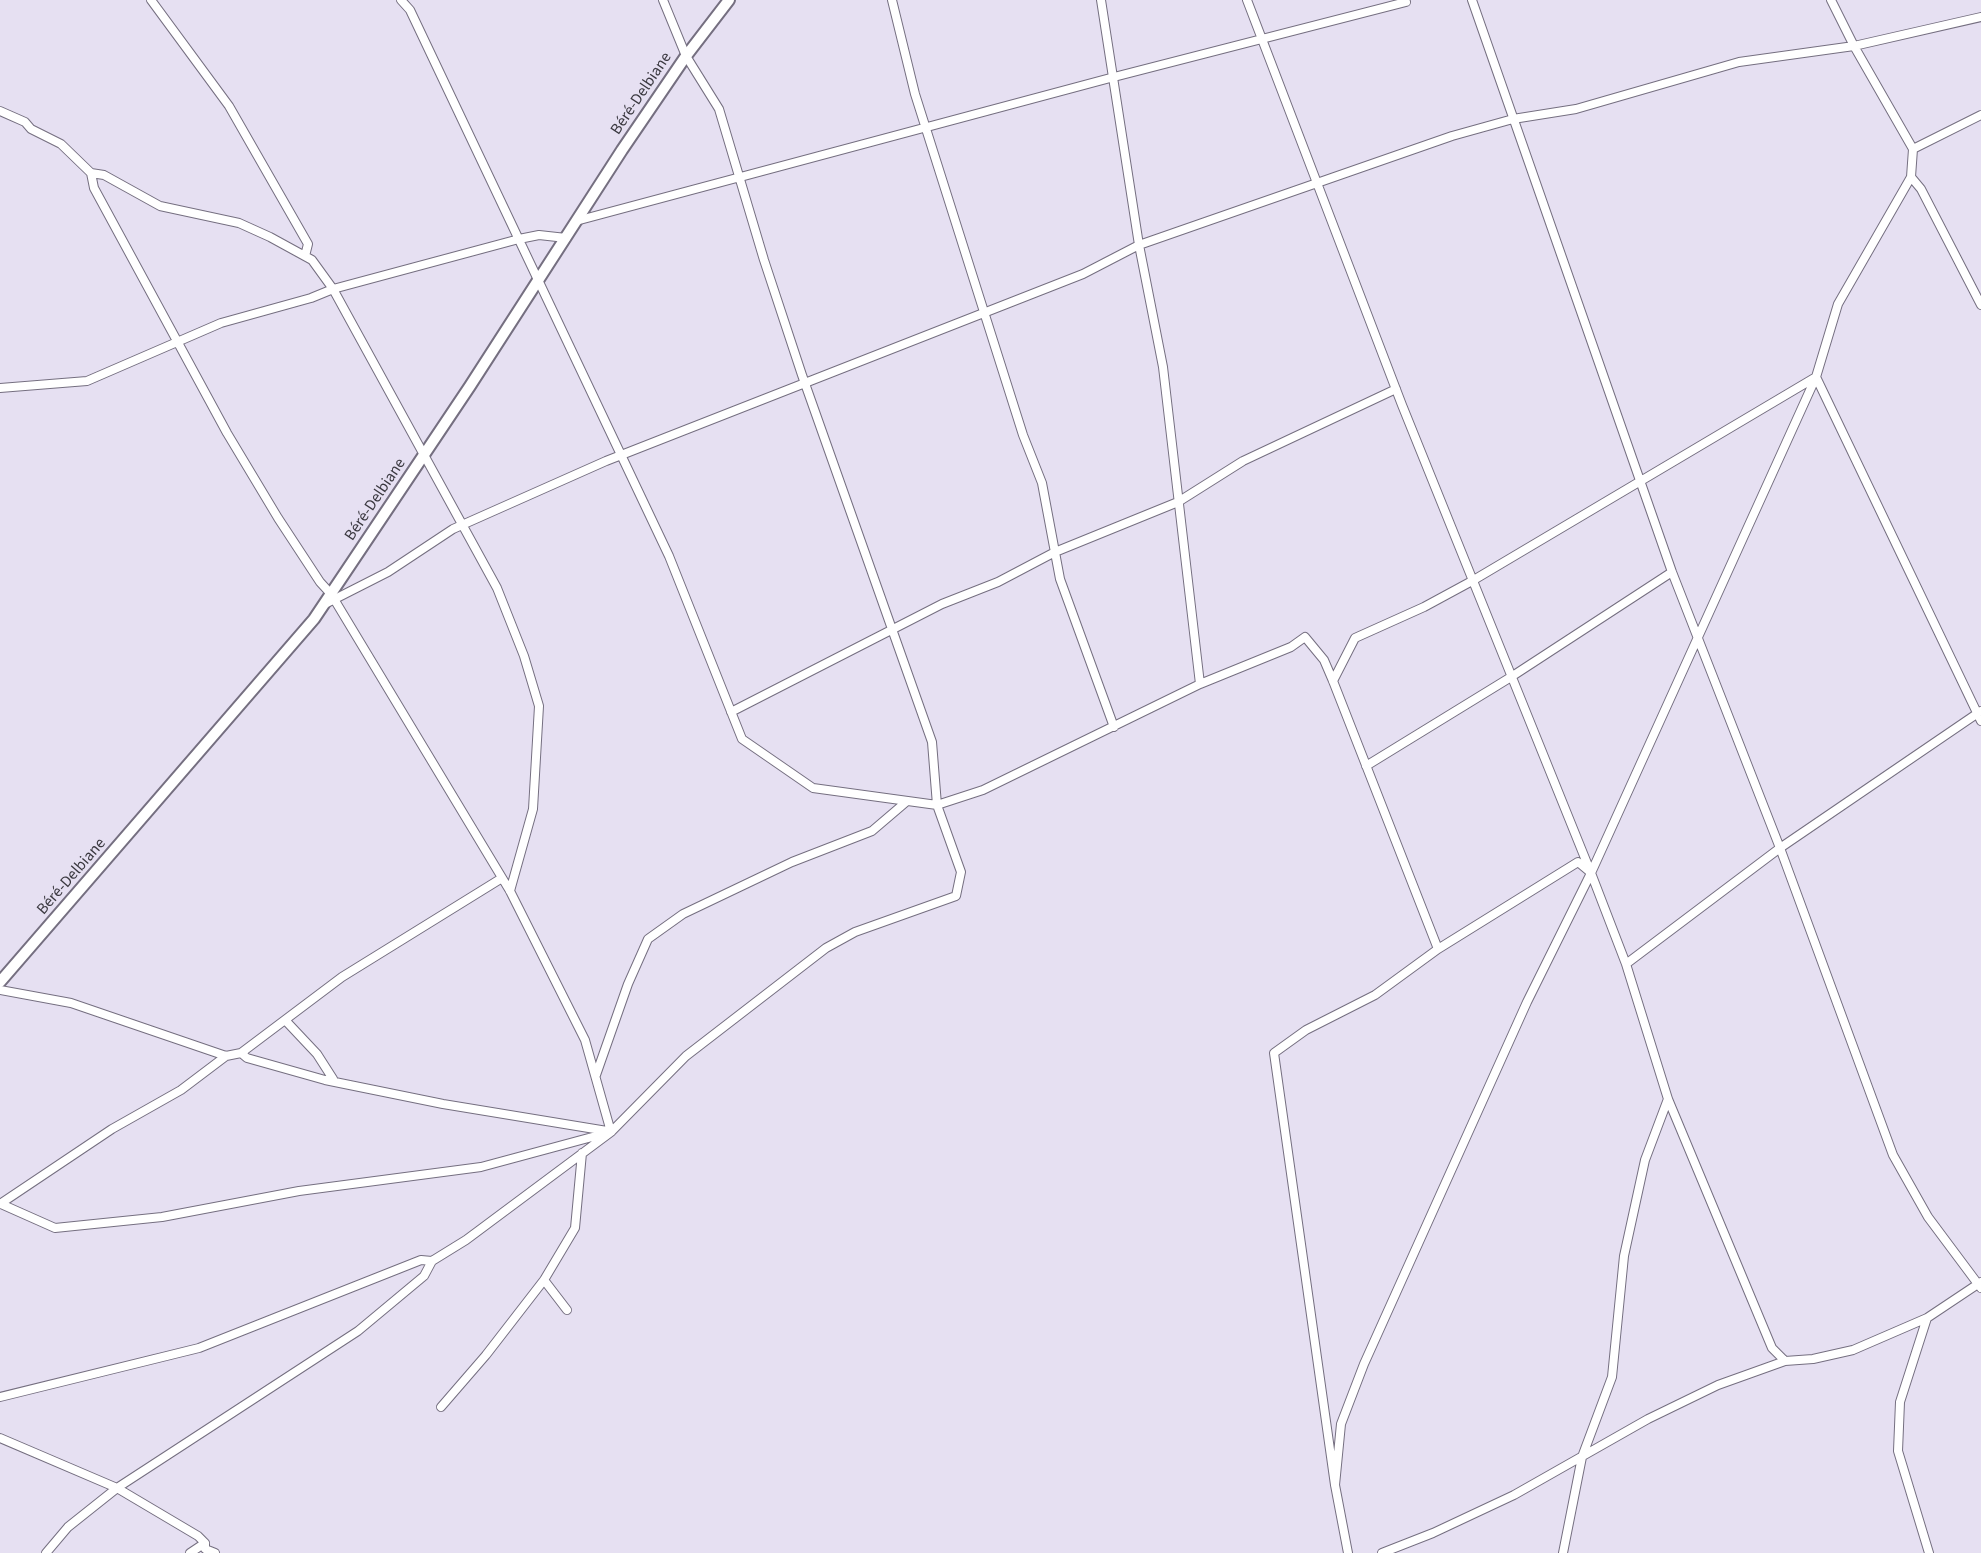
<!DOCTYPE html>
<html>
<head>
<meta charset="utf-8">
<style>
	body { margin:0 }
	canvas { display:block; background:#e6e0f2 }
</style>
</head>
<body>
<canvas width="1981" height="1553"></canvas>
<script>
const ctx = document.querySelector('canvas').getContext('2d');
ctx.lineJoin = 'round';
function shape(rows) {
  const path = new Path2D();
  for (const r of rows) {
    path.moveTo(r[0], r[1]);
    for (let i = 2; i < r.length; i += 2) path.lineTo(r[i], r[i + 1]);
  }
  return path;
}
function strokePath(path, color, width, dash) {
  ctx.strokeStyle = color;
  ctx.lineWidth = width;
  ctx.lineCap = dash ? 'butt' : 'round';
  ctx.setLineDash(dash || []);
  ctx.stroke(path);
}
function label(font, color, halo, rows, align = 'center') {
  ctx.font = font + ' "Source Sans 3",sans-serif';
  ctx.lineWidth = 4.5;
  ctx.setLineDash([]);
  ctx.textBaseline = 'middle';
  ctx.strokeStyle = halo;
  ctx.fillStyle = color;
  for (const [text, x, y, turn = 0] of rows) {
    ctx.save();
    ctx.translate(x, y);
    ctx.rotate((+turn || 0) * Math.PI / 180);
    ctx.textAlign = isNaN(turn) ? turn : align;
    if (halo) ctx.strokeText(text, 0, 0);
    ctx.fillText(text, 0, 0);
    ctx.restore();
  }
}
const street = shape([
	[151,0,229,106,308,244,305,256],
	[401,0,410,10,669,556,742,739,813,788,937,805,932,742,802,375,764,260,719,109,686,56,663,0],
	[892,0,915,94,1023,435,1042,483,1060,579,1114,727],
	[1101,0,1139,245,1163,367,1200,684],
	[1247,0,1402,405,1591,873,1626,964,1668,1099,1772,1348,1785,1361],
	[1472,0,1672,572,1780,848,1893,1155,1928,1217,1981,1288],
	[1831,0,1854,46,1913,149],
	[0,111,25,122,31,129,61,144,91,173,104,175,160,206,239,223,270,237,312,260,333,289,497,588,524,656,539,706,533,809,510,891],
	[91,173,94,188,227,433,278,518,320,582,331,594],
	[1911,177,1921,189,1981,305],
	[576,221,1114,77,1406,2],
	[0,388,87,381,221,323,311,298,333,289,519,239,539,235,566,238],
	[334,599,510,891,585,1040,611,1132],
	[325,604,388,572,453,529,606,461,1083,274,1139,245,1452,136,1513,119,1576,109,1739,62,1854,46,1981,17],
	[1333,681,1355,638,1424,607,1472,581,1816,377,1981,721],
	[731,712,942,604,998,582,1055,552,1178,502,1243,461,1396,389],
	[1366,766,1511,677,1672,572],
	[1626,964,1780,848,1981,711],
	[0,990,71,1003,226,1056,241,1053,342,977,502,878],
	[285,1020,317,1054,333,1079],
	[241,1053,247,1058,325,1080,443,1104,607,1131],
	[596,1075,628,984,648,939,683,914,792,862,872,831,906,802],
	[0,1204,112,1129,181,1090,226,1056],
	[1,1204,55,1228,162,1217,299,1191,481,1167,607,1133],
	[544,1280,567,1310],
	[1927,1318,1900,1402,1898,1451,1929,1553],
	[0,1397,199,1348,421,1260,432,1261],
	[441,1407,486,1355,544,1280,575,1228,582,1153],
	[0,1438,117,1488,198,1536,205,1543,205,1549,215,1553],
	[1335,1485,1341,1424,1364,1364,1527,1002,1591,873,1816,377,1838,304,1911,177,1913,149,1981,115],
	[46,1553,68,1527,117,1488,358,1331,424,1276,432,1261,466,1240,611,1132,686,1056,826,948,855,932,956,896,961,872,937,805,983,790,1200,684,1291,647,1305,637,1324,660,1333,681,1438,949],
	[190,1553,205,1543],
	[1348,1553,1335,1485,1274,1053,1306,1030,1375,995,1438,949,1578,862,1590,872],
	[1382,1553,1433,1533,1514,1495,1648,1419,1718,1385,1785,1361,1813,1359,1853,1350,1927,1318,1981,1282],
	[1563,1553,1582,1457,1612,1377,1624,1256,1645,1160,1668,1099]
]);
const secondary = shape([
	[0,982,314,619,470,386,622,150,686,56,729,0]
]);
strokePath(street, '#756f80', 10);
strokePath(secondary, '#756f80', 14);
strokePath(street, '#fff', 8);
strokePath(secondary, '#fff', 10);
label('16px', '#3b3940', '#e6e0f2', [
	["Béré-Delbiane",642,94,-56],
	["Béré-Delbiane",376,500,-56],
	["Béré-Delbiane",72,877,-49]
]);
</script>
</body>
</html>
